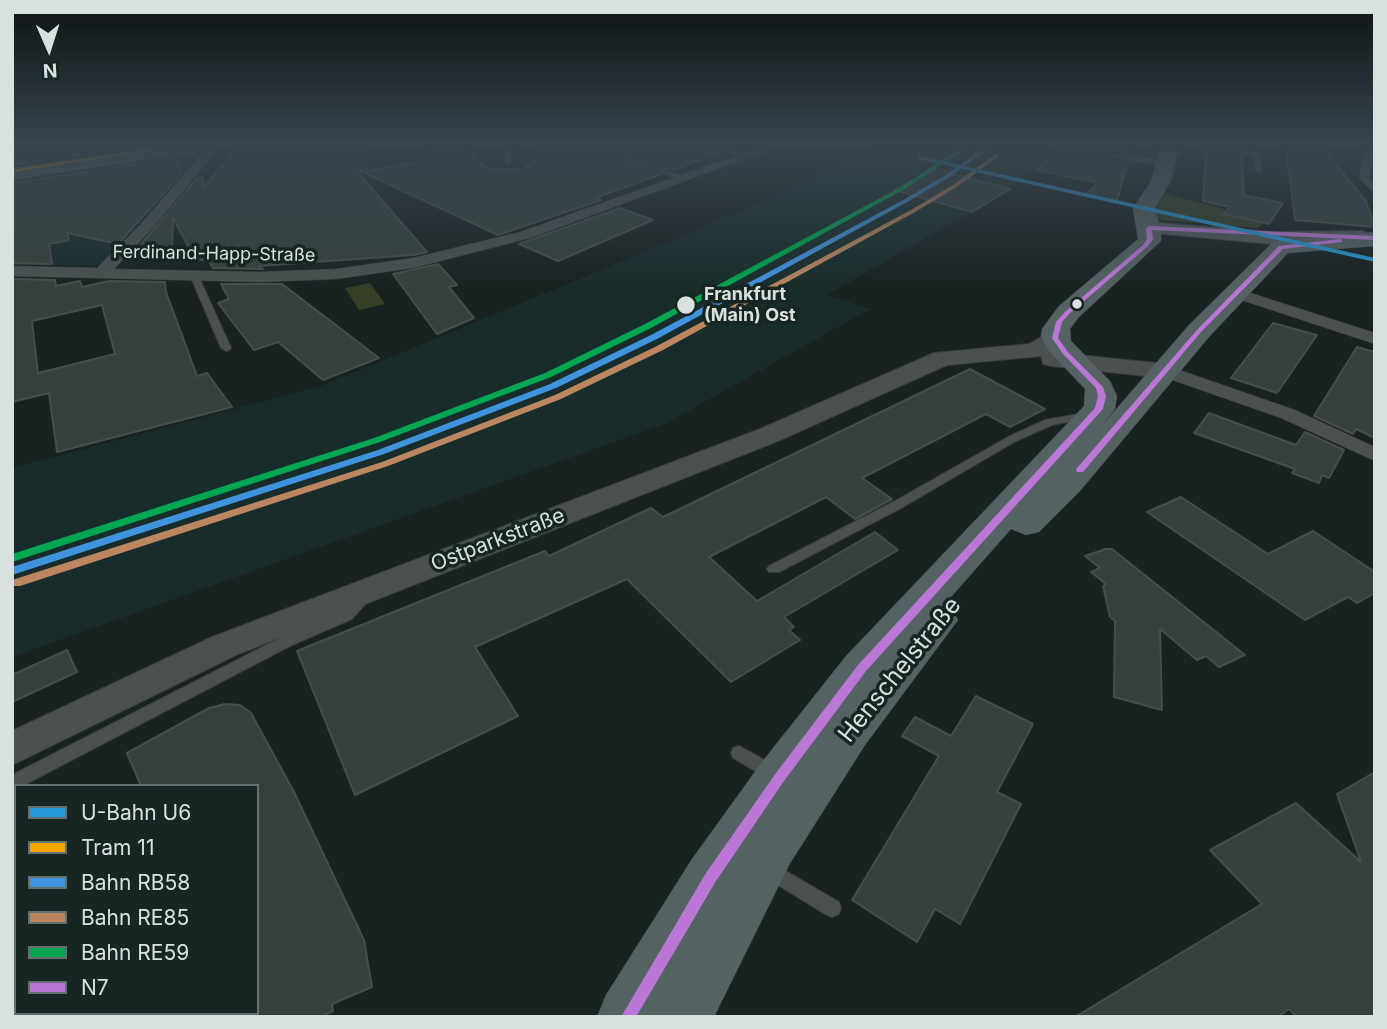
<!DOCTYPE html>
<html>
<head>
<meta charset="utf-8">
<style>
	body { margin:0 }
	#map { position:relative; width:1387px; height:1029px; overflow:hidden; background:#1a2221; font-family:Inter,sans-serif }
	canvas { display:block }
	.frame { position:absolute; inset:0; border:14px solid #d8e1e0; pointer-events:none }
	.legend { position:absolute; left:14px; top:784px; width:245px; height:231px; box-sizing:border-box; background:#172523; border:2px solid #64706f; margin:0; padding:9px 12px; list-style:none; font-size:21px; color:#d8e1e0 }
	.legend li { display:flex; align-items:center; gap:14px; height:35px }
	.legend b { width:35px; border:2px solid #64706f }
	.north { position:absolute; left:14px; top:14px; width:70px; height:70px; -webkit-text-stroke:5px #172523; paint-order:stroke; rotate:177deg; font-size:19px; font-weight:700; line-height:28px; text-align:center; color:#d8e1e0 }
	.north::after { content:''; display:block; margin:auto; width:24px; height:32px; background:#d8e1e0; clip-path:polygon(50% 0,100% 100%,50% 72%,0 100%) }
</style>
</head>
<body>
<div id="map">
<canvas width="1387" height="1029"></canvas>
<div class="frame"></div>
<ul class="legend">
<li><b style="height:9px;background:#2697d7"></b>U-Bahn U6</li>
<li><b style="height:9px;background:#f7a600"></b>Tram 11</li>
<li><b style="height:9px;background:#4094de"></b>Bahn RB58</li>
<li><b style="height:9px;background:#bb8660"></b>Bahn RE85</li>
<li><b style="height:9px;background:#00a651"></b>Bahn RE59</li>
<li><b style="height:9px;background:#ba77d6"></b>N7</li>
</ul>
<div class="north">N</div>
</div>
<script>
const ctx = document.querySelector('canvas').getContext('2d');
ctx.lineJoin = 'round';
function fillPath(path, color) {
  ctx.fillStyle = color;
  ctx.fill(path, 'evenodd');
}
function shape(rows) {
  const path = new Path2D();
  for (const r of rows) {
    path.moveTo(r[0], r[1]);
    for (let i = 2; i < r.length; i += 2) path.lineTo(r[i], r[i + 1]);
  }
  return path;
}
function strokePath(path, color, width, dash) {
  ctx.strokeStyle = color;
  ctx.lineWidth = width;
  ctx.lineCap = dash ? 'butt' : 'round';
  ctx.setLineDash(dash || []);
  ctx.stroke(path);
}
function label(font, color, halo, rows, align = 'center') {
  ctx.font = font + ' Inter,sans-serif';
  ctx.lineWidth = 7;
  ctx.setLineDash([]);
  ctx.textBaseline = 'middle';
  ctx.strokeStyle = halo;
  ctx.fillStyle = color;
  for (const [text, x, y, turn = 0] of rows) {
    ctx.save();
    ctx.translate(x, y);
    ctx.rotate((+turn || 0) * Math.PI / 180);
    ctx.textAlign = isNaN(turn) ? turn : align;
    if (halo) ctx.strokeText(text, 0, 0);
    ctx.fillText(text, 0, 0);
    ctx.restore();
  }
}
fillPath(shape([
	[12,146,217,146,111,265,12,265],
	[883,146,1046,146,1035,170,1010,189,827,295,870,309,667,423,12,657,12,468,321,386,688,234]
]), '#182d2b');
fillPath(shape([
	[1159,192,1227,210,1224,214,1263,223,1258,228,1159,220,1153,216,1153,204],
	[370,283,385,304,359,310,345,288]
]), '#343f24');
const building = shape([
	[18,146,140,146,12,165,12,153,19,152,18,146],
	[239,146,365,146,367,171,439,158,425,146,461,146,489,169,524,169,538,158,538,148,613,146,733,146,733,147,673,170,666,169,662,174,595,198,601,200,498,235,354,168,427,252,413,255,259,266,263,269,213,268,209,261,195,259,173,218,172,255,138,248,197,178,203,177,204,187,239,146],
	[628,155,646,162,649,165,642,169,624,162,622,158,628,155],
	[1062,146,1132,146,1130,154,1112,151,1106,156,1110,160,1128,162,1117,201,1086,194,1098,183,1036,170,1062,146],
	[1217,146,1242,146,1233,148,1230,152,1242,156,1244,195,1283,203,1269,224,1224,214,1230,207,1203,201,1206,152,1215,153,1220,150,1217,146],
	[1286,146,1321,146,1366,201,1375,227,1295,220,1286,146],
	[175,158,182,173,118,244,67,233,69,240,49,244,52,264,12,263,12,183,175,158],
	[935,169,1010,189,972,212,894,190,935,169],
	[620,208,653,220,558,261,519,244,620,208],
	[438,264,457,285,449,287,474,318,437,334,393,274,438,264],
	[12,279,55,280,56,286,80,281,82,287,109,281,165,282,166,292,197,376,207,373,232,407,57,452,49,393,12,402,12,279],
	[102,305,115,354,38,373,32,321,102,305],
	[221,284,282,284,379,358,323,380,278,342,254,350,218,303,229,299,221,284],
	[1273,323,1317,335,1277,393,1231,378,1273,323],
	[1357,347,1375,352,1375,438,1356,429,1353,434,1314,416,1357,347],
	[970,369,1045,409,1010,427,986,414,862,478,892,499,855,519,826,497,709,557,757,601,875,532,898,550,784,617,794,627,789,630,800,640,731,682,627,579,475,647,518,716,355,795,297,651,545,551,549,556,651,508,663,517,970,369],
	[1209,413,1296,445,1305,432,1344,450,1329,478,1322,475,1319,483,1292,473,1295,469,1194,433,1209,413],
	[1181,497,1268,554,1313,531,1375,572,1375,593,1357,603,1348,597,1305,620,1147,512,1181,497],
	[1106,549,1112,549,1245,655,1219,667,1206,656,1197,660,1160,629,1162,710,1114,697,1115,621,1110,617,1103,586,1106,584,1091,572,1100,568,1085,556,1106,549],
	[67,650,77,672,12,702,12,675,67,650],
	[976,696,1033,724,997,792,1021,804,960,924,935,909,917,942,852,900,939,756,902,736,915,717,951,736,976,696],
	[225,704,240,705,251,713,294,792,364,940,372,987,332,1004,333,1011,320,1017,257,1017,257,786,141,786,127,753,209,708,225,704],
	[1375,772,1375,1017,1297,1017,1289,1009,1278,1017,1075,1017,1262,904,1210,850,1296,803,1361,862,1337,794,1375,772]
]);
fillPath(building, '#35403b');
strokePath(building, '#474d4b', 2);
const service = shape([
	[507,146,513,146,511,162,508,164,505,162,507,146],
	[1192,146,1208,146,1217,149,1214,151,1192,146],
	[730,149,748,155,749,156,746,158,728,152,730,149],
	[1235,149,1260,153,1261,172,1256,171,1255,155,1233,152,1235,149],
	[1112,154,1166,161,1169,163,1166,165,1110,157,1109,156,1112,154],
	[627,157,645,164,646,165,643,167,625,160,625,158,627,157],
	[667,171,684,177,685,178,682,180,665,174,664,173,667,171],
	[191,273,198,275,231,348,229,350,226,351,221,348,190,275,191,273],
	[1089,412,1093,413,1094,415,1093,417,1052,425,1016,441,903,507,779,572,769,572,767,569,769,566,895,501,1008,437,1045,420,1089,412],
	[361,588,366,590,368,593,366,603,352,619,290,646,22,786,16,786,16,789,12,790,12,775,280,638,342,611,353,601,356,590,361,588],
	[739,746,779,768,781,773,779,778,773,780,767,778,733,758,731,753,733,748,739,746],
	[769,861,839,902,841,908,839,914,832,917,825,914,763,876,760,870,763,864,769,861]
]);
const pedestrian = shape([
	[1369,150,1374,153,1369,178,1375,185,1375,194,1359,178,1364,153,1369,150]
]);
const minor = shape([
	[202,146,214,146,217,150,150,231,114,269,260,272,336,269,413,258,520,232,763,146,780,146,530,238,413,268,336,279,260,282,12,276,12,266,97,268,140,225,205,150,202,146],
	[1235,288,1375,333,1375,344,1229,296,1229,290,1235,288],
	[1165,365,1295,410,1375,447,1375,461,1281,418,1158,375,1156,371,1165,365]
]);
const tertiary = shape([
	[1055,330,1066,337,1050,352,1165,364,1174,366,1177,371,1174,376,1165,378,1051,366,1043,364,1041,356,947,365,778,441,236,655,12,765,12,731,212,637,760,429,934,353,1029,344,1055,330]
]);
const secondary = shape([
	[1149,222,1272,232,1363,231,1373,237,1363,243,1272,244,1142,232,1139,228,1142,224,1149,222]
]);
const primary = shape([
	[159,146,207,146,198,152,12,180,12,168,159,146],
	[1161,146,1179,146,1171,181,1155,208,1161,231,1161,241,1078,318,1070,329,1071,341,1110,381,1117,396,1115,409,1098,430,1189,325,1273,242,1375,232,1375,246,1288,253,1209,337,1080,491,1039,532,1026,535,1011,529,943,606,952,609,958,620,865,745,789,865,714,1017,597,1017,606,995,692,859,762,762,846,656,1084,406,1085,389,1049,351,1041,337,1042,329,1059,306,1138,239,1133,208,1151,181,1161,146]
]);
strokePath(service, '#383e3d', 2);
strokePath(pedestrian, '#383e3d', 1);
strokePath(minor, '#383e3d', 1);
strokePath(tertiary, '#383e3d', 2);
strokePath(secondary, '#383e3d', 2);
strokePath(primary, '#383e3d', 1);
fillPath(service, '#4b5150');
fillPath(pedestrian, '#4b5150');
fillPath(minor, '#4b5150');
fillPath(tertiary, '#4b5150');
fillPath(secondary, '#505959');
fillPath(primary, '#556263');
fillPath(shape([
	[1149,226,1375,236,1375,240,1152,230,1153,239,1147,247,1070,313,1062,322,1058,338,1068,352,1103,387,1106,396,1103,409,866,671,784,781,716,881,636,1017,621,1017,706,873,776,773,858,665,1095,408,1098,396,1096,388,1063,354,1052,338,1056,322,1066,311,1143,245,1147,239,1146,228,1149,226],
	[1340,239,1342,240,1342,242,1283,249,1201,332,1083,472,1077,472,1076,470,1077,468,1197,330,1279,246,1340,239]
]), '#ba77d6');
fillPath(shape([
	[985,146,992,146,950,177,909,201,657,339,556,388,384,454,12,575,12,567,378,450,550,384,651,335,905,199,946,175,985,146]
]), '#4094de');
fillPath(shape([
	[996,154,998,155,998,157,957,187,915,212,663,350,561,399,388,466,20,586,12,586,12,580,382,462,555,395,657,346,911,210,953,185,996,154]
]), '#bb8660');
fillPath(shape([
	[964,146,971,146,903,190,651,328,551,377,380,442,12,562,12,554,374,438,545,373,645,324,899,188,964,146]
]), '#00a651');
fillPath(shape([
	[168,146,180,146,12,172,12,170,168,146]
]), '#f7a600');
fillPath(shape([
	[920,156,1375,258,1375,262,918,159,918,157,920,156]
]), '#2697d7');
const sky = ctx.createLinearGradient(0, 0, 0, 290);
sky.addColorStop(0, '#0e1312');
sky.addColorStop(0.5, '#38444e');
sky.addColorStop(1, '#38444e00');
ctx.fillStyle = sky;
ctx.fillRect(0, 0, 1387, 290);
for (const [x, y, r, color] of [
	[1077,304,6,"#d8e1e0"],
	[686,305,10,"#d8e1e0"]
]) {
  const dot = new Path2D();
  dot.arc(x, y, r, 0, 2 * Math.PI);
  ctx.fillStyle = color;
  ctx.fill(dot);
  strokePath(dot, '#172523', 2.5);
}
label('18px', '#d8e1e0', '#172523', [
	["Ferdinand-Happ-Straße",214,254,1]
]);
label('bold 18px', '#d8e1e0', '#172523', [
	["Frankfurt",704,295],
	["(Main) Ost",704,316]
], 'left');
label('21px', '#d8e1e0', '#172523', [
	["Ostparkstraße",498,540,-21]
]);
label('24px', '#d8e1e0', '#172523', [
	["Henschelstraße",900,670,-51]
]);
</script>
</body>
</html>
